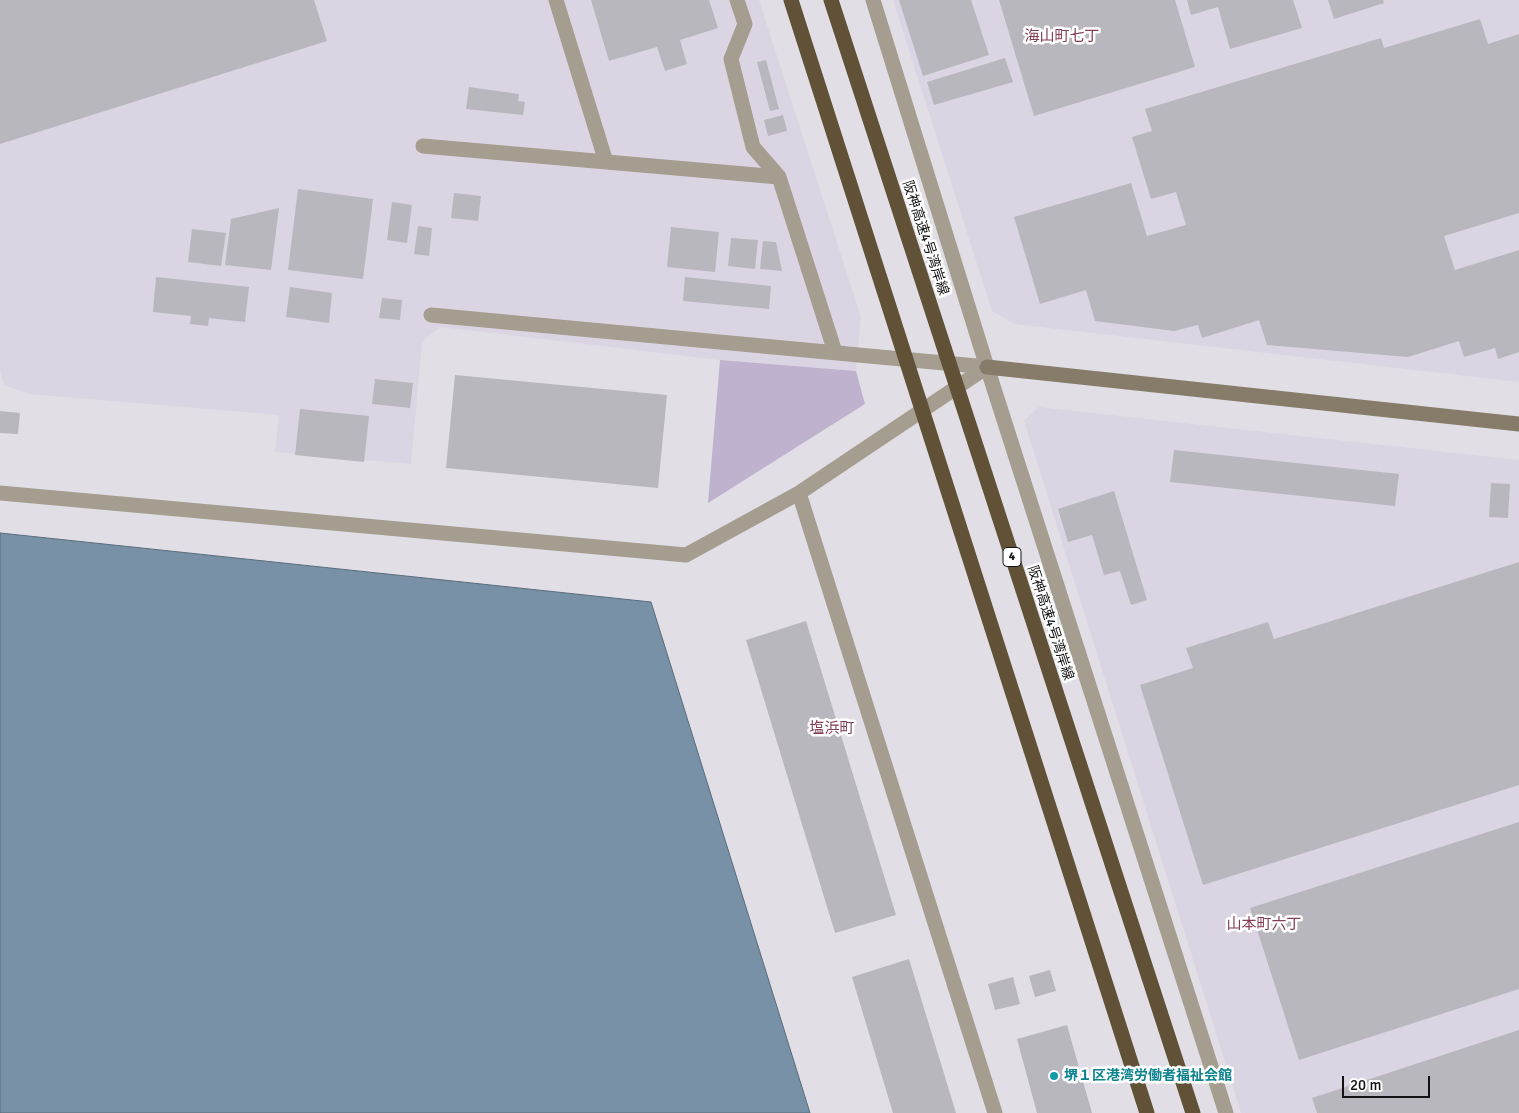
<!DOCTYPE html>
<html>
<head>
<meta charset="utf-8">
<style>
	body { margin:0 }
	#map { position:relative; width:1519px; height:1113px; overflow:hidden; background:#e1dfe5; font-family:Signika,sans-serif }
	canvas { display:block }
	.scale { position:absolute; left:1342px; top:1076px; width:88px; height:22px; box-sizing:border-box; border:2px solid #121214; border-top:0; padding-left:6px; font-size:15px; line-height:18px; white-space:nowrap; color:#121214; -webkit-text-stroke:4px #fff; paint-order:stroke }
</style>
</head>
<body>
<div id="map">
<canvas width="1519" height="1113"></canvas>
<div class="scale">20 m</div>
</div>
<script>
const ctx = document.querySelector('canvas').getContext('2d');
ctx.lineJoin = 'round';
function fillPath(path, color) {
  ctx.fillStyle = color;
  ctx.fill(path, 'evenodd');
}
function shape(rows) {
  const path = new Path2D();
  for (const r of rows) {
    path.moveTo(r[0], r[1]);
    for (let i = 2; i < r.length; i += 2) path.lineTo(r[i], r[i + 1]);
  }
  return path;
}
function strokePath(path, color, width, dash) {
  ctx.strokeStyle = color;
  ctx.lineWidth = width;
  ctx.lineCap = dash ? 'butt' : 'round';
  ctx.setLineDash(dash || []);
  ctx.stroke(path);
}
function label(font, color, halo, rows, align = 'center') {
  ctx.font = font + ' Signika,"Noto Sans JP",sans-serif';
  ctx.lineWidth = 5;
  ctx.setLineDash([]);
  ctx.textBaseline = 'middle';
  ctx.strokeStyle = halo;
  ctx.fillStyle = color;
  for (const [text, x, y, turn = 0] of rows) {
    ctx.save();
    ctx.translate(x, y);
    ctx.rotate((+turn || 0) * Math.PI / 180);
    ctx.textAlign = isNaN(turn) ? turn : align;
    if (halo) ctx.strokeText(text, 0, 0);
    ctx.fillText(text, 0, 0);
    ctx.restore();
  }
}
fillPath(shape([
	[0,0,759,0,861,317,856,371,720,360,440,327,422,342,411,464,275,452,279,415,29,394,4,385,0,371],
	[893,0,1519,0,1519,382,1014,324,992,311],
	[1038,407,1519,460,1519,1113,1241,1113,1024,421]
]), '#dbd5e3');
fillPath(shape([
	[720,360,856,371,865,404,708,503]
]), '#beb2ce');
const water = shape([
	[0,533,651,602,810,1113,0,1113,0,533]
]);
fillPath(water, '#7891a7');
strokePath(water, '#596b7b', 1);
fillPath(shape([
	[0,0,314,0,327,41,0,144],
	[591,0,709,0,718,28,680,40,687,64,665,71,657,47,609,61],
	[899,0,971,0,989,55,923,76],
	[999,0,1175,0,1195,67,1034,116],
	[1187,0,1293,0,1302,28,1230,49,1218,7,1191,15],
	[1328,0,1383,0,1384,3,1334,19],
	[1480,19,1488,44,1519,34,1519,213,1444,236,1455,270,1519,250,1519,352,1498,359,1495,348,1464,357,1459,341,1408,357,1267,345,1259,320,1202,338,1198,325,1174,331,1095,321,1086,290,1040,304,1014,217,1131,183,1147,236,1186,225,1176,192,1151,199,1132,137,1152,131,1145,109,1381,38,1384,48],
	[1005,58,1013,82,934,105,927,82],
	[766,60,779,109,770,111,757,62],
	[469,87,519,94,518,101,525,102,523,115,466,109],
	[783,115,787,131,768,136,764,120],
	[298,189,373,199,363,279,288,270],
	[454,193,481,196,478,221,451,218],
	[392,202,412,205,407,243,387,240],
	[279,208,271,270,225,265,231,219],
	[418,226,432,228,429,256,414,254],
	[671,227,719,232,715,272,667,267],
	[192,229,226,233,221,266,188,262],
	[731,238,758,240,755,269,728,266],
	[763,241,776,242,782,271,760,269],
	[156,277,249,287,245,322,209,318,208,326,190,324,191,316,153,312],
	[685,277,771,286,769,309,683,301],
	[290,287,332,293,329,323,286,317],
	[382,298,402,300,400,320,379,318],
	[455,375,667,395,658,488,446,468],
	[375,379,413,383,410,408,372,404],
	[300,409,369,416,364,462,295,455],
	[0,411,20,413,18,434,0,433],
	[1174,450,1399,474,1395,506,1170,482],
	[1491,483,1510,484,1508,518,1489,517],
	[1114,491,1147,600,1131,605,1120,571,1104,575,1092,535,1068,542,1058,509],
	[1519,562,1519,785,1203,885,1140,685,1193,668,1186,648,1268,622,1274,639],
	[806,621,896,915,835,933,746,640],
	[1519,822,1519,989,1299,1060,1250,908],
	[909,959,956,1113,893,1113,852,977],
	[1050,970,1056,991,1035,997,1029,976],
	[1013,977,1020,1004,995,1010,988,984],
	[1067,1025,1092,1113,1037,1113,1017,1039],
	[1519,1030,1519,1113,1317,1113,1312,1098]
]), '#b7b7bd');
strokePath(shape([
	[556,0,606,162],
	[737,0,745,24,731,59,753,147,779,177],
	[423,146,779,177,835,352]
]), '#a49d90', 15);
strokePath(shape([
	[873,0,987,367,1226,1113],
	[431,315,987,367],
	[0,493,686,555,799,493,987,367],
	[799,493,995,1113]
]), '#a49d90', 15);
strokePath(shape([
	[987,367,1519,424]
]), '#877c6a', 15);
strokePath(shape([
	[791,0,1147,1113],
	[831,0,1193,1113]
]), '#605137', 15);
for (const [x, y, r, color] of [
	[1054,1076,5,"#0f9aa8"]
]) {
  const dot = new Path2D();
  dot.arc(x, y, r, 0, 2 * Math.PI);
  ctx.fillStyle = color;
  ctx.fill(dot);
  strokePath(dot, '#fff', 2);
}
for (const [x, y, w] of [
	[1012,557,18]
]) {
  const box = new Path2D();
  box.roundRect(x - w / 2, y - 9.5, w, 19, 4);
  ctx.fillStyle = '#fff';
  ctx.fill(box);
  strokePath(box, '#121214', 1);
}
label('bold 12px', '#121214', null, [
	["4",1012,557]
]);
label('14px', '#121214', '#fff', [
	["阪神高速4号湾岸線",925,238,72],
	["阪神高速4号湾岸線",1050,623,72]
]);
label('bold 14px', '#0d838f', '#fff', [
	["堺１区港湾労働者福祉会館",1064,1076]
], 'left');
label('15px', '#833d56', '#fff', [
	["海山町七丁",1062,37],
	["塩浜町",832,729],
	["山本町六丁",1264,925]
]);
</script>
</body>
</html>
